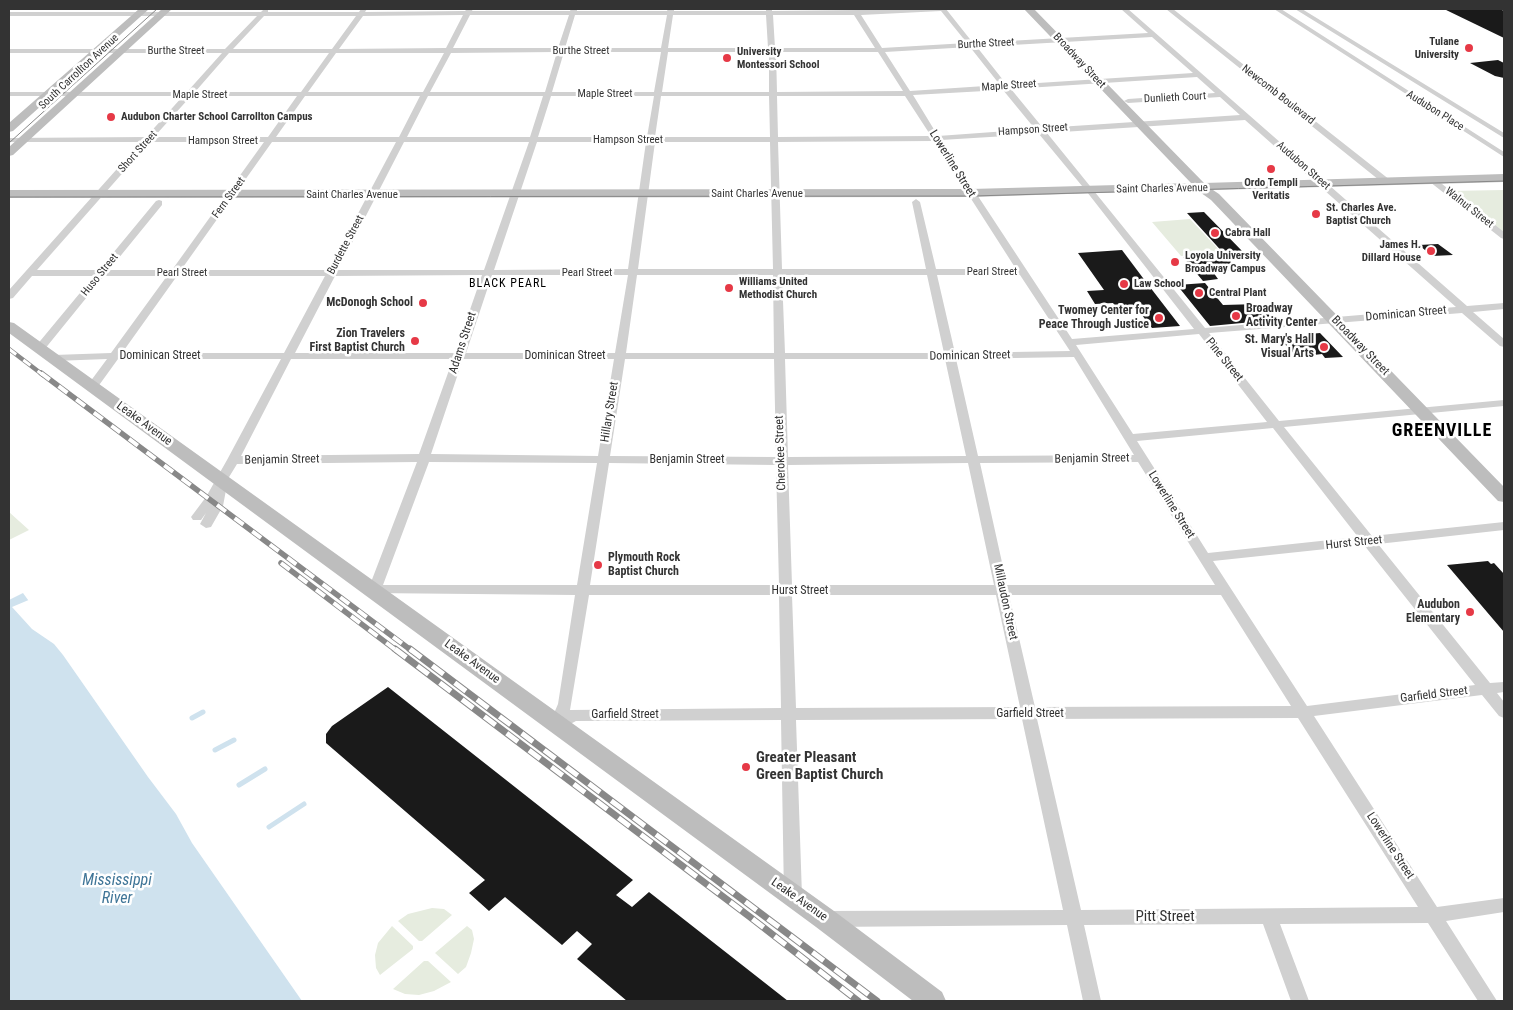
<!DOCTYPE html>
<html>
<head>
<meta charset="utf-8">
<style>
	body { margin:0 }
	#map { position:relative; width:1513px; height:1010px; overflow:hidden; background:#fff; font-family:"Roboto Condensed",sans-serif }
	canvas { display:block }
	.frame { position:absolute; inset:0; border:10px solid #333; pointer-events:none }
</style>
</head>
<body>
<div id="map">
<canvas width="1513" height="1010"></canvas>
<div class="frame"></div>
</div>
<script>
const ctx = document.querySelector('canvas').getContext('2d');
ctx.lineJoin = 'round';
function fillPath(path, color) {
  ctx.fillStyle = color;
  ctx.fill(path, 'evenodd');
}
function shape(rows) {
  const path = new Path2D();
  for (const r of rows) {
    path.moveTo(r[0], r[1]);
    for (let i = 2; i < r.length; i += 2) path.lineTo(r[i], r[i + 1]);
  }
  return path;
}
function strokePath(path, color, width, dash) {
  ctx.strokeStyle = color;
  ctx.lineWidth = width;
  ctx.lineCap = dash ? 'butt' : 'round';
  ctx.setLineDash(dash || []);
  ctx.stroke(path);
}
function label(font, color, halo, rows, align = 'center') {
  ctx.font = font + ' "Roboto Condensed",sans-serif';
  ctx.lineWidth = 5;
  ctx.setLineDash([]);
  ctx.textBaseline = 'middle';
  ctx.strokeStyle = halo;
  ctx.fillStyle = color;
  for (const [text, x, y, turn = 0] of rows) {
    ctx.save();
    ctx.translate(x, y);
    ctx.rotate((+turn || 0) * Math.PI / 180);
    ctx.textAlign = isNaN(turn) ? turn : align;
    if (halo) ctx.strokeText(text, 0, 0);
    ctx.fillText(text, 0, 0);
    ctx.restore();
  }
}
fillPath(shape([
	[1504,190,1504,235,1449,191],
	[1190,219,1222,253,1181,256,1152,222],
	[9,512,29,530,9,540],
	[432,908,444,909,452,915,422,941,419,941,398,921,408,914],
	[392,926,413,946,413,949,380,975,376,968,375,955,378,943],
	[467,926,472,930,474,939,471,953,466,967,458,974,435,953],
	[424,961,428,961,451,982,434,991,419,995,405,994,393,989]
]), '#e6ecdf');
fillPath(shape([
	[9,574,34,608,320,1001,9,1001]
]), '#cfe2ee');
fillPath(shape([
	[9,572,25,592,9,600],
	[31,599,36,606,60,625,96,664,271,918,323,1001,302,1001,192,843,176,814,148,777,63,655,54,644,32,629,12,607]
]), '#fff');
strokePath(shape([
	[192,718,203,712],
	[215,750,234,740],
	[239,785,265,769],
	[269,827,304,804]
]), '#cfe2ee', 5);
fillPath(shape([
	[1444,9,1500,9,1504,11,1504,38],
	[1498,60,1504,63,1504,78,1495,76,1470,63],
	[1204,212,1244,253,1242,253,1244,255,1226,256,1187,213],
	[1438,244,1453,255,1432,256,1419,245],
	[1122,250,1143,278,1180,326,1152,328,1138,310,1119,311,1113,303,1095,304,1087,291,1104,290,1078,253],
	[1224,254,1238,270,1213,272,1218,279,1203,281,1183,257],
	[1205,283,1223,305,1259,304,1274,320,1210,326,1177,285],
	[1320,333,1343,357,1325,358,1322,354,1297,357,1278,337],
	[1488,561,1491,564,1494,563,1504,574,1504,632,1447,565],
	[388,687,633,880,616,895,632,907,649,892,788,1001,627,1001,577,959,592,944,577,931,562,945,505,897,489,911,469,893,485,880,326,743,326,734,332,726]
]), '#1a1a1a');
fillPath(shape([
	[264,9,268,9,268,12,359,12,361,9,367,9,365,12,465,11,467,9,473,9,472,11,570,11,571,9,577,9,577,11,667,11,668,9,674,9,674,11,766,11,766,9,772,9,772,11,946,9,973,43,1148,33,1121,9,1128,9,1467,306,1504,303,1504,309,1473,312,1504,339,1504,347,1500,346,1462,313,1209,333,1279,421,1504,400,1504,406,1284,427,1372,536,1504,522,1504,530,1378,544,1490,683,1504,682,1504,692,1497,693,1504,702,1504,718,1499,716,1482,695,1314,716,1437,907,1504,898,1504,912,1446,921,1497,1001,1478,1001,1428,923,1280,924,1309,1001,1291,1001,1263,924,1084,925,1101,1001,1083,1001,1067,925,827,927,821,924,818,919,821,914,827,911,1063,910,1022,719,796,720,802,896,799,901,793,903,787,901,784,896,781,720,576,721,557,731,552,729,549,725,558,704,575,595,370,593,368,590,417,462,237,464,223,487,226,490,223,506,211,527,206,528,200,524,206,513,201,520,193,520,191,517,206,497,227,460,281,359,118,359,97,388,93,389,87,386,107,359,54,361,49,358,54,355,111,353,167,276,104,276,44,350,40,351,35,348,36,346,94,276,32,276,13,298,9,299,9,290,141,142,9,142,9,138,146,137,183,96,9,96,9,92,187,92,222,53,9,53,9,49,225,49,257,16,9,16,9,12,261,12,264,9],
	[941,11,967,43,882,48,861,15,941,11],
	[463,15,446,48,339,49,363,16,463,15],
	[470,15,569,15,558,48,453,48,470,15],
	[575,15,667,15,661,48,565,48,575,15],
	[673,15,766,15,768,48,668,48,673,15],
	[773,15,854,15,875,48,775,48,773,15],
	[264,16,356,16,332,49,233,49,264,16],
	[1152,37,1193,73,1007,85,977,47,1152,37],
	[970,47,1000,85,910,91,885,52,970,47],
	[557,52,545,92,430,92,451,53,557,52],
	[564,52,661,52,654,92,552,92,564,52],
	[668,52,769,52,769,92,662,92,668,52],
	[776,52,878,52,903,91,777,92,776,52],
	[229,53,329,53,301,92,195,92,229,53],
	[336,53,444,53,423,92,308,92,336,53],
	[1197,77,1215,93,1128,99,1124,101,1128,103,1220,97,1240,115,1043,128,1011,89,1197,77],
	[1003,90,1035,129,938,136,913,95,1003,90],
	[191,96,297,96,268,137,154,137,191,96],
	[305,96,420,96,399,137,276,137,305,96],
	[428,96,543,96,530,137,407,137,428,96],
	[551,96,654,96,647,137,538,137,551,96],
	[661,96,769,96,770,137,655,137,661,96],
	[777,96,905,96,931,136,778,137,777,96],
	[1245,120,1456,307,1205,328,1047,133,1245,120],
	[1039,134,1087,192,1194,329,1072,339,941,140,1039,134],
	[934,141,1016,269,936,269,920,202,916,199,912,202,926,269,782,269,778,142,934,141],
	[150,142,264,142,172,270,109,270,162,205,162,201,159,200,156,201,99,270,37,270,150,142],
	[272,142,396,142,328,270,181,270,272,142],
	[404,142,529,142,484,270,338,270,404,142],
	[537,142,646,142,628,269,494,270,537,142],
	[655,142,770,142,773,269,638,269,655,142],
	[482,275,455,353,295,353,335,276,482,275],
	[492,275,628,275,615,353,466,353,492,275],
	[637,275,773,275,774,353,626,353,637,275],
	[782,275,927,275,944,353,785,353,782,275],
	[937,275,1020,275,1070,351,955,353,937,275],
	[177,276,325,276,284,353,122,353,177,276],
	[1199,334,1267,422,1133,434,1076,345,1199,334],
	[1074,357,1134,455,978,456,956,359,1074,357],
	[291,359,453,359,419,454,241,456,291,359],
	[463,359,614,359,598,456,431,454,463,359],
	[625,359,774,359,776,457,610,456,625,359],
	[785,359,945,359,966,456,788,457,785,359],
	[1273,428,1358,537,1208,553,1137,441,1273,428],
	[429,462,597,463,577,585,383,585,429,462],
	[1138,462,1215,585,1007,585,980,463,1138,462],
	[609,463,776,465,779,585,590,585,609,463],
	[968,463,994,585,792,585,788,465,968,463],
	[1364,545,1475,685,1307,706,1213,561,1364,545],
	[589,595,779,595,781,708,570,710,589,595],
	[792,595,996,595,1020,707,796,708,792,595],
	[1009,595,1221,595,1291,706,1035,707,1009,595],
	[1298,718,1418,907,1081,910,1037,719,1298,718],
	[1166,9,1173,9,1390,180,1390,184,1384,184,1166,9],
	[1274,9,1281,9,1504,152,1504,157,1274,9],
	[1295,9,1302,9,1504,133,1504,138,1295,9],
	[1433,177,1504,232,1504,239,1501,238,1430,182,1430,178,1433,177]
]), '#d0d0d0');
fillPath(shape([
	[139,9,149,9,13,131,9,132,9,123,139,9],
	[162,9,172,9,13,155,9,156,9,147,162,9],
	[1024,9,1034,9,1204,183,1504,174,1504,182,1213,190,1219,194,1504,487,1504,502,1498,501,1211,200,1197,190,971,197,9,198,9,190,971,189,1191,183,1024,9],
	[9,322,14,323,834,911,942,992,946,1001,913,1001,816,927,9,333,9,322]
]), '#bdbdbd');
strokePath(shape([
	[9,143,157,9],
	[9,197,973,196,1504,181]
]), '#888', 1);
const railFar2 = shape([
	[9,349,43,375]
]);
const railFar1 = shape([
	[41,373,412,651],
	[281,563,397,651]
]);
const rail = shape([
	[395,649,750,917,858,1001],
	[410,649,877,1001]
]);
strokePath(railFar2, '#888', 4.5);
strokePath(railFar1, '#888', 5.5);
strokePath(rail, '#888', 7);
strokePath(railFar2, '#fff', 3, [9]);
strokePath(railFar1, '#fff', 4, [11]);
strokePath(rail, '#fff', 5, [14]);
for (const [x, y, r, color] of [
	[1469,48,5,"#e63946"],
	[727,58,5,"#e63946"],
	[111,117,5,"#e63946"],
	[1271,169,5,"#e63946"],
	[1316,214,5,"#e63946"],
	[1215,233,5,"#e63946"],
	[1431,251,5,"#e63946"],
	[1175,262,5,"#e63946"],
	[1124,284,5,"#e63946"],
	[729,288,5,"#e63946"],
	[1199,293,5,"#e63946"],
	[423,303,5,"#e63946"],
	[1236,316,5,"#e63946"],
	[1159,318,5,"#e63946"],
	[415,341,5,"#e63946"],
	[1324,347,5,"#e63946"],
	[598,565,5,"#e63946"],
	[1470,612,5,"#e63946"],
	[746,767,5,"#e63946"]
]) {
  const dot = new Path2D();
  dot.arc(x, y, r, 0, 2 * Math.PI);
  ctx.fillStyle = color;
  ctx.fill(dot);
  strokePath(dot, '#fff', 2);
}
label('bold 11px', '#333', '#fff', [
	["Tulane",1459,42,"right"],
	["University",1459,55,"right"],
	["University",737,52],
	["Montessori School",737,65],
	["Audubon Charter School Carrollton Campus",121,117],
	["Ordo Templi",1271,183,"center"],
	["Veritatis",1271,196,"center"],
	["St. Charles Ave.",1326,208],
	["Baptist Church",1326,221],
	["Cabra Hall",1225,233],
	["James H.",1421,245,"right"],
	["Dillard House",1421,258,"right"],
	["Loyola University",1185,256],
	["Broadway Campus",1185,269],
	["Williams United",739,282],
	["Methodist Church",739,295],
	["Law School",1134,284],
	["Central Plant",1209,293]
], 'left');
label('11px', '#333', '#fff', [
	["Burthe Street",986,44,-3],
	["Burthe Street",176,51],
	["Burthe Street",581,51],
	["Broadway Street",1079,61,47],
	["South Carrollton Avenue",79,72,-43],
	["Maple Street",1009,86,-4],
	["Maple Street",605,94],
	["Maple Street",200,95],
	["Newcomb Boulevard",1278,95,38],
	["Dunlieth Court",1175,98,-3],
	["Audubon Place",1435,111,32],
	["Hampson Street",1033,130,-4],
	["Hampson Street",628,140],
	["Hampson Street",223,141],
	["Short Street",138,152,-48],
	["Audubon Street",1303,166,41],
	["Saint Charles Avenue",1162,189,-1],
	["Saint Charles Avenue",757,194],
	["Saint Charles Avenue",352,195],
	["Fern Street",229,198,-54],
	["Walnut Street",1469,208,38],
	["Burdette Street",346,245,-62],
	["Pearl Street",992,272],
	["Pearl Street",182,273],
	["Pearl Street",587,273],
	["Huso Street",100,275,-51]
]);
label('12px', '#333', '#fff', [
	["Lowerline Street",952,164,58],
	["Dominican Street",1406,314,-5],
	["Adams Street",463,343,-72],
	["Broadway Street",1360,346,46],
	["Dominican Street",160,356],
	["Dominican Street",565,356],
	["Dominican Street",970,356,-1],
	["Pine Street",1224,360,51],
	["Hillary Street",610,412,-81],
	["Leake Avenue",144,424,36],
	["Cherokee Street",781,453,-92],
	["Benjamin Street",1092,459,-1],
	["Benjamin Street",282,460,-1],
	["Benjamin Street",687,460],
	["Lowerline Street",1171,505,58],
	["Hurst Street",1354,543,-6],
	["Hurst Street",800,591],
	["Millaudon Street",1005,602,78],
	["Leake Avenue",472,662,36],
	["Garfield Street",1434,695,-7],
	["Garfield Street",1030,714],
	["Garfield Street",625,715],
	["Lowerline Street",1390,846,57],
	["Leake Avenue",799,900,35]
]);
ctx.letterSpacing = '1px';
label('12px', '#000', '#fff', [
	["BLACK PEARL",508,284]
]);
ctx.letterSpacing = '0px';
label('bold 12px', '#333', '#fff', [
	["McDonogh School",413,303],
	["Broadway",1246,309,"left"],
	["Activity Center",1246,323,"left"],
	["Twomey Center for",1149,311],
	["Peace Through Justice",1149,325],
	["Zion Travelers",405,334],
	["First Baptist Church",405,348],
	["St. Mary's Hall",1314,340],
	["Visual Arts",1314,354],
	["Plymouth Rock",608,558,"left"],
	["Baptist Church",608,572,"left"],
	["Audubon",1460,605],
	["Elementary",1460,619]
], 'right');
label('bold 15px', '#333', '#fff', [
	["Greater Pleasant",756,758],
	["Green Baptist Church",756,775]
], 'left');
label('15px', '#333', '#fff', [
	["Pitt Street",1165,917]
]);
label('italic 16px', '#3f7597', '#fff', [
	["Mississippi",117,881],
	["River",117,899]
]);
ctx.letterSpacing = '1px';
label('bold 18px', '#000', '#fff', [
	["GREENVILLE",1442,431]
]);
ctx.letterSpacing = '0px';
</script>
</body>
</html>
